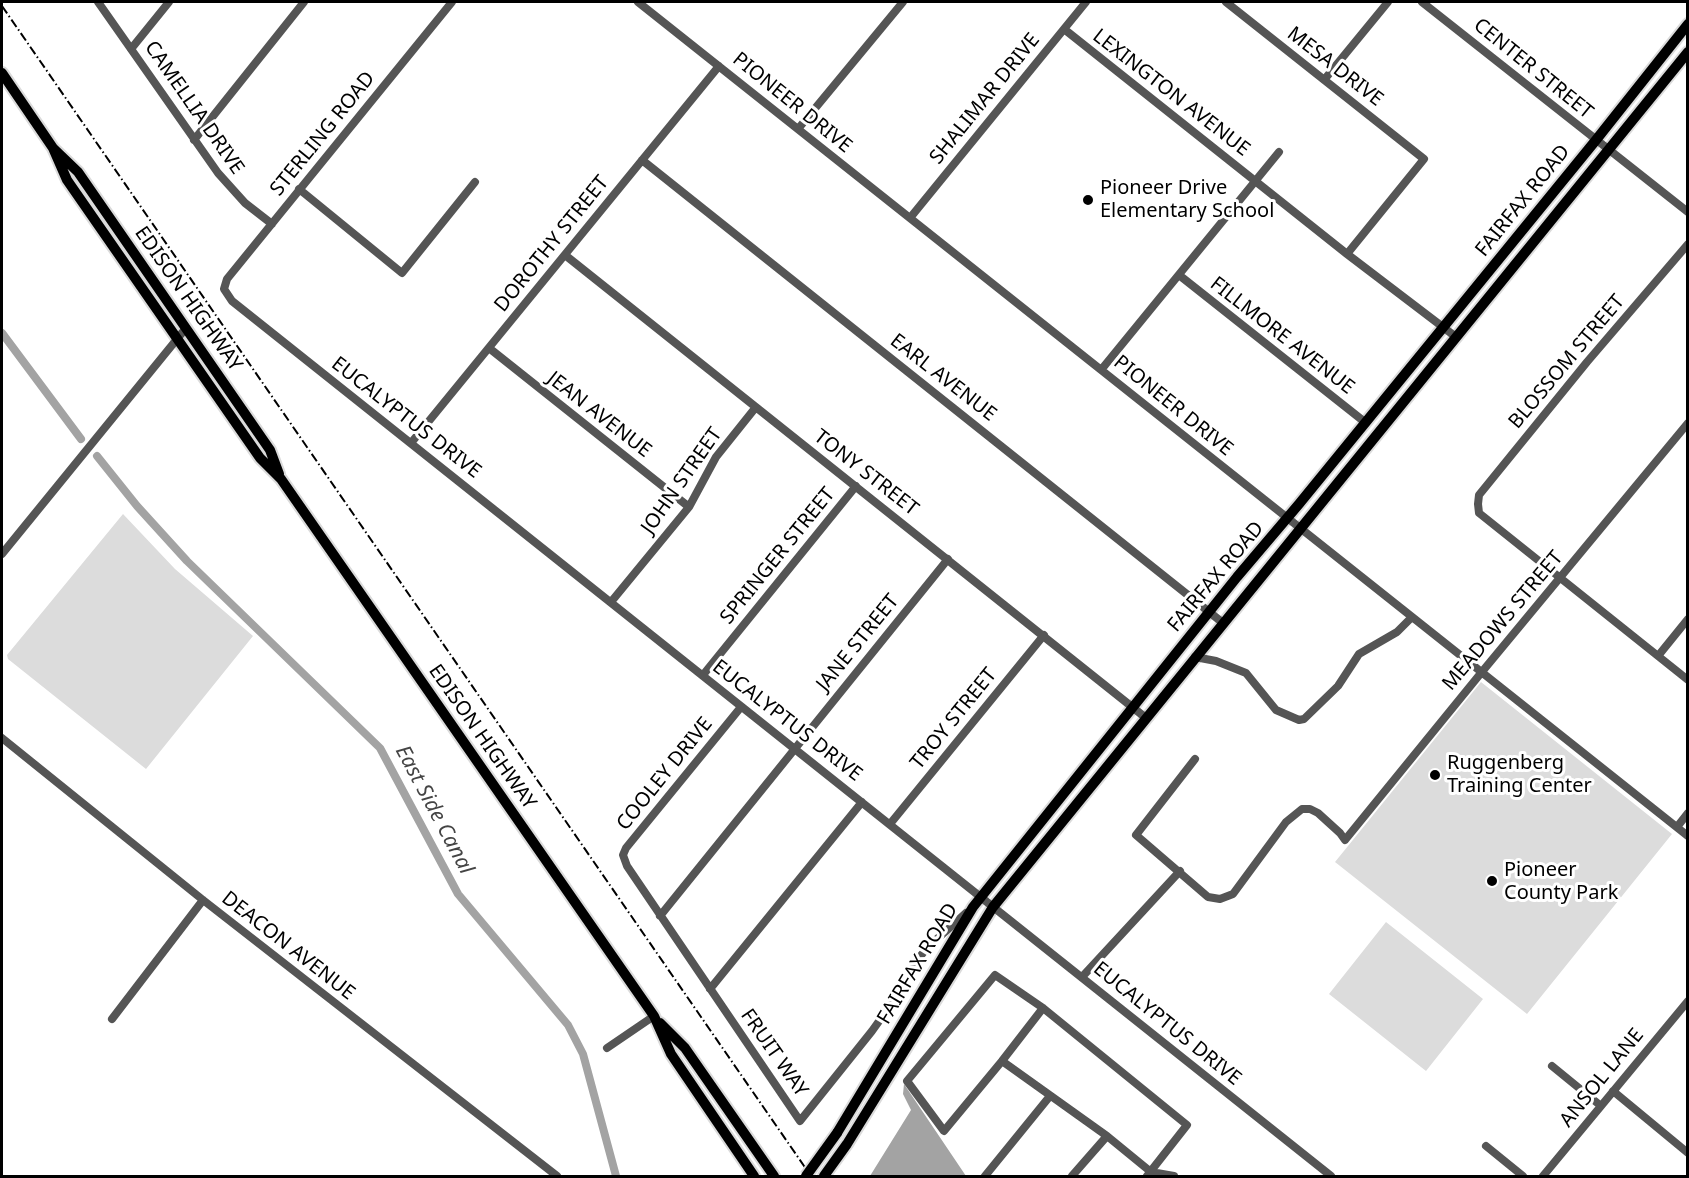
<!DOCTYPE html>
<html>
<head>
<meta charset="utf-8">
<style>
	body { margin:0 }
	#map { position:relative; width:1689px; height:1178px; overflow:hidden; background:#fff; font-family:"Noto Sans",sans-serif }
	canvas { display:block }
	.frame { position:absolute; inset:0; border:3px solid #000; pointer-events:none }
</style>
</head>
<body>
<div id="map">
<canvas width="1689" height="1178"></canvas>
<div class="frame"></div>
</div>
<script>
const ctx = document.querySelector('canvas').getContext('2d');
ctx.lineJoin = 'round';
function fillPath(path, color) {
  ctx.fillStyle = color;
  ctx.fill(path, 'evenodd');
}
function shape(rows) {
  const path = new Path2D();
  for (const r of rows) {
    path.moveTo(r[0], r[1]);
    for (let i = 2; i < r.length; i += 2) path.lineTo(r[i], r[i + 1]);
  }
  return path;
}
function strokePath(path, color, width, dash) {
  ctx.strokeStyle = color;
  ctx.lineWidth = width;
  ctx.lineCap = dash ? 'butt' : 'round';
  ctx.setLineDash(dash || []);
  ctx.stroke(path);
}
function label(font, color, halo, rows, align = 'center') {
  ctx.font = font + ' "Noto Sans",sans-serif';
  ctx.lineWidth = 6;
  ctx.setLineDash([]);
  ctx.textBaseline = 'middle';
  ctx.strokeStyle = halo;
  ctx.fillStyle = color;
  for (const [text, x, y, turn = 0] of rows) {
    ctx.save();
    ctx.translate(x, y);
    ctx.rotate((+turn || 0) * Math.PI / 180);
    ctx.textAlign = isNaN(turn) ? turn : align;
    if (halo) ctx.strokeText(text, 0, 0);
    ctx.fillText(text, 0, 0);
    ctx.restore();
  }
}
fillPath(shape([
	[123,514,175,569,253,636,146,769,8,659,7,655],
	[1481,682,1672,834,1527,1014,1335,862],
	[1386,922,1483,999,1426,1071,1329,994]
]), '#dcdcdc');
fillPath(shape([
	[904,1084,966,1176,870,1176,911,1110,903,1094]
]), '#a3a3a3');
strokePath(shape([
	[2,333,81,439],
	[97,456,137,506,187,561,380,748,458,894,568,1025,583,1054,616,1176]
]), '#a3a3a3', 8);
const major = shape([
	[2,73,53,148,78,172,270,450,279,474],
	[53,148,67,180,260,458,281,479,654,1016,671,1054,754,1176],
	[660,1023,685,1048,774,1176],
	[837,1133,973,907,1237,577,1299,504,1596,140,1688,24],
	[824,1176,847,1144,993,907,1688,52]
]);
strokePath(major, '#dbdbdb', 14);
strokePath(shape([
	[98,2,218,173,245,203,272,224],
	[452,2,227,279,224,289,232,301,1331,1176],
	[638,2,1688,836],
	[1226,2,1424,159,1347,254],
	[1422,2,1688,212],
	[1064,29,1347,254,1456,337],
	[131,49,169,2],
	[1324,80,1388,2],
	[798,129,903,2],
	[194,140,304,2],
	[642,160,1223,623],
	[299,189,402,273,475,182],
	[910,218,1086,2],
	[1688,244,1587,362,1479,495,1478,504,1479,513,1688,680],
	[565,255,1146,718],
	[1179,275,1366,423],
	[489,348,689,507],
	[1101,370,1279,152],
	[411,443,719,66],
	[2,554,186,328],
	[611,602,689,507,716,457,756,407],
	[1658,656,1688,619],
	[1195,657,1216,661,1246,673,1276,710,1299,720,1304,719,1338,686,1359,654,1397,632,1411,618],
	[703,675,856,486],
	[741,707,626,848,623,855,627,866,800,1121,872,1031,892,1003,913,965,928,947,966,913],
	[2,738,203,900,557,1176],
	[1195,759,1136,835,1208,897,1220,899,1233,894,1286,822,1302,809,1310,809,1318,813,1340,833,1345,840,1481,673,1688,423],
	[890,824,1044,635],
	[1677,827,1688,813],
	[660,916,948,559],
	[1082,977,1180,871],
	[710,989,862,802],
	[1043,1008,1002,1061,944,1131,907,1081,995,975,1043,1008,1187,1125,1147,1176],
	[112,1019,203,900],
	[607,1048,654,1016],
	[1002,1061,1107,1136,1151,1172,1174,1176],
	[1552,1066,1601,1106],
	[1613,1091,1688,1153],
	[1486,1146,1523,1176],
	[985,1176,1050,1096],
	[1072,1176,1107,1136],
	[1543,1176,1688,1001]
]), '#555', 8);
strokePath(major, '#000', 10);
strokePath(shape([
	[2,6,811,1176]
]), '#000', 2, [9, 3, 1.5, 3]);
const majorBridge = shape([
	[806,1176,837,1133]
]);
strokePath(majorBridge, '#dbdbdb', 14, []);
strokePath(majorBridge, '#000', 10);
for (const [x, y, r, color] of [
	[1088,200,6,"#000"],
	[1435,775,6,"#000"],
	[1492,881,6,"#000"]
]) {
  const dot = new Path2D();
  dot.arc(x, y, r, 0, 2 * Math.PI);
  ctx.fillStyle = color;
  ctx.fill(dot);
  strokePath(dot, '#fff', 2);
}
label('20px', '#000', '#fff', [
	["MESA DRIVE",1335,67,38],
	["CENTER STREET",1533,69,39],
	["LEXINGTON AVENUE",1171,93,38],
	["SHALIMAR DRIVE",985,99,-51],
	["PIONEER DRIVE",792,103,39],
	["CAMELLIA DRIVE",194,108,55],
	["STERLING ROAD",323,134,-51],
	["FAIRFAX ROAD",1523,201,-51],
	["DOROTHY STREET",552,244,-51],
	["EDISON HIGHWAY",188,299,55],
	["FILLMORE AVENUE",1282,336,38],
	["BLOSSOM STREET",1567,362,-50],
	["EARL AVENUE",943,378,38],
	["PIONEER DRIVE",1173,406,39],
	["JEAN AVENUE",599,415,38],
	["EUCALYPTUS DRIVE",406,418,38],
	["TONY STREET",866,473,38],
	["JOHN STREET",682,481,-55],
	["SPRINGER STREET",778,556,-51],
	["FAIRFAX ROAD",1216,577,-50],
	["MEADOWS STREET",1503,621,-50],
	["JANE STREET",858,643,-51],
	["TROY STREET",954,719,-51],
	["EUCALYPTUS DRIVE",787,721,38],
	["EDISON HIGHWAY",482,737,55],
	["COOLEY DRIVE",665,774,-51],
	["DEACON AVENUE",288,946,38],
	["FAIRFAX ROAD",918,964,-59],
	["EUCALYPTUS DRIVE",1167,1024,39],
	["FRUIT WAY",774,1053,55],
	["ANSOL LANE",1602,1078,-51]
]);
label('20px', '#000', '#fff', [
	["Pioneer Drive",1100,188],
	["Elementary School",1100,211],
	["Ruggenberg",1447,763],
	["Training Center",1447,786],
	["Pioneer",1504,870],
	["County Park",1504,893]
], 'left');
label('italic 21px', '#444', '#fff', [
	["East Side Canal",434,810,62]
]);
</script>
</body>
</html>
